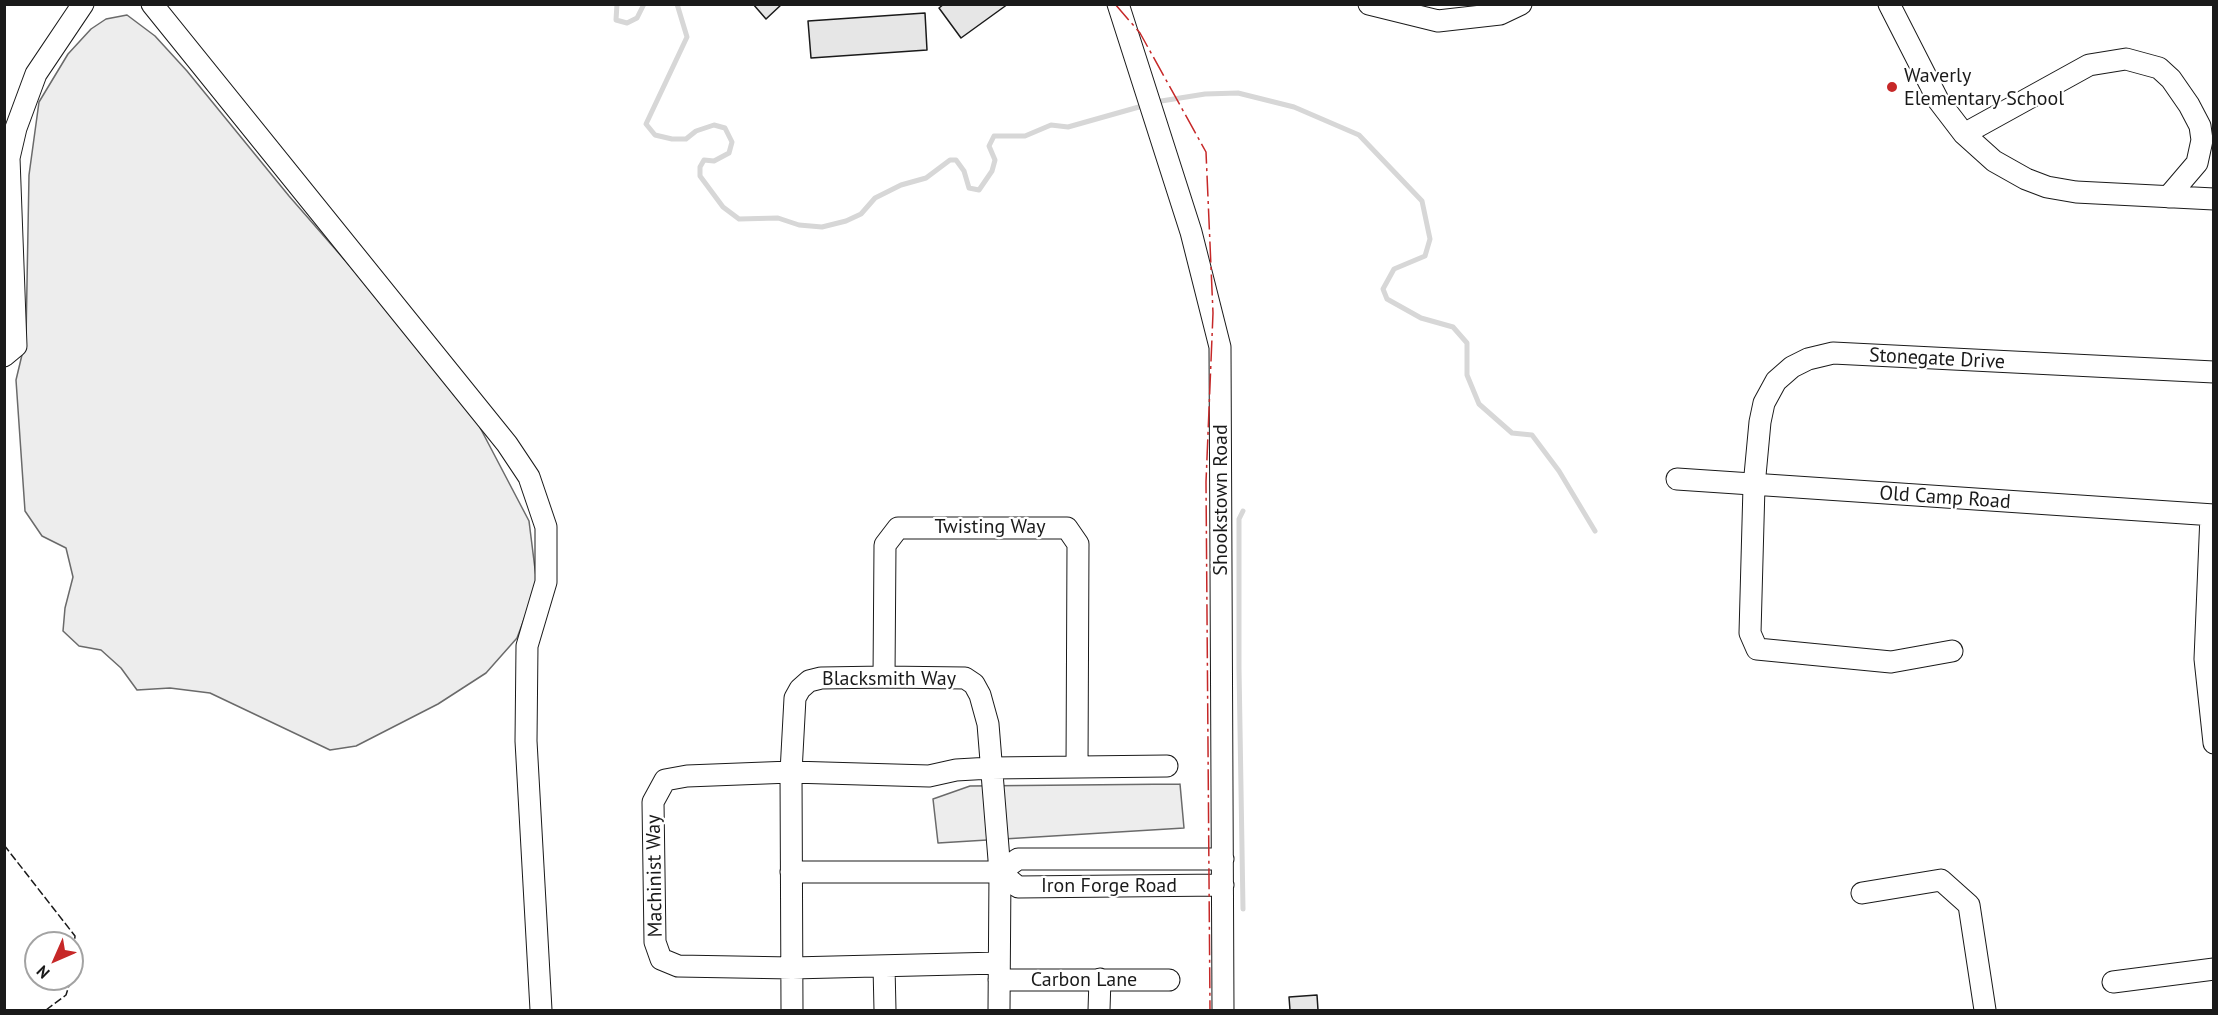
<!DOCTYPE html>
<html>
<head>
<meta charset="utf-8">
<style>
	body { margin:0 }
	#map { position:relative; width:2218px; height:1015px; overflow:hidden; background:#fff; font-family:"PT Sans",sans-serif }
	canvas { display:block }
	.frame { position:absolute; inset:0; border:6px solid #1a1a1a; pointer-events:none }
	.north { position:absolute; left:24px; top:931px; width:60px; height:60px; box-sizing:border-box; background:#fff; border:2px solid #a3a3a3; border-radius:50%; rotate:225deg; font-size:16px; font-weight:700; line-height:24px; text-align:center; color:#1a1a1a }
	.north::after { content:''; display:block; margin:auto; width:21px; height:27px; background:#c62828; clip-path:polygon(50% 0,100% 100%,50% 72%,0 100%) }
</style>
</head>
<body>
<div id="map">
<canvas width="2218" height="1015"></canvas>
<div class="frame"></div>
<div class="north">N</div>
</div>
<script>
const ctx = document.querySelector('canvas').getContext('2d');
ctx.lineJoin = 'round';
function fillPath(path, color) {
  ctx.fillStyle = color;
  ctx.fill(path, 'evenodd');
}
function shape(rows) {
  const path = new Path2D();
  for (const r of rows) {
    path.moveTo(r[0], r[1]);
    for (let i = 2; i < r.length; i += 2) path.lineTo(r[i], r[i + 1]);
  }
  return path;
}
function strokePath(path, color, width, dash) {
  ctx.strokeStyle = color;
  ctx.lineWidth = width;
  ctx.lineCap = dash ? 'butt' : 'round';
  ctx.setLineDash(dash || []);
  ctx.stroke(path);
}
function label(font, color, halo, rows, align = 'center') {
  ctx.font = font + ' "PT Sans",sans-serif';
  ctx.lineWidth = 4.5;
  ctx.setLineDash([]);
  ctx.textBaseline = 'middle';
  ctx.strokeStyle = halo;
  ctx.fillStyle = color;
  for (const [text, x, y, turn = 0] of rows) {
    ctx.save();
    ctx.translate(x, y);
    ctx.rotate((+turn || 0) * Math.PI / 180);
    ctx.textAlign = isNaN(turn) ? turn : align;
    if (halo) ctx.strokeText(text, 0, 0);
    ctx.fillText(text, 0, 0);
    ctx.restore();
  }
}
const built = shape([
	[127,15,155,36,187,71,289,196,397,320,475,418,529,521,537,585,517,638,486,673,438,704,356,746,330,750,210,693,170,688,137,690,121,668,101,650,79,646,63,631,65,608,73,577,66,548,42,536,25,511,16,380,26,338,29,175,39,102,68,54,91,29,106,19,127,15],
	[1180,784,1184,828,938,843,933,799,970,786,1180,784]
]);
fillPath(built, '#ededed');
strokePath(built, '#6a6a6a', 1.5);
strokePath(shape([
	[617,4,616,20,627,23,637,18,644,4],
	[677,4,687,37,646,124,655,135,672,139,686,139,696,131,714,125,725,128,732,142,729,153,714,161,704,160,700,167,700,176,723,207,739,219,778,218,799,225,822,227,846,221,861,214,875,198,901,185,926,178,950,160,956,160,964,171,969,188,979,190,992,171,995,160,989,146,994,136,1025,136,1051,125,1068,127,1146,105],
	[1155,102,1205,94,1238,93,1294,107,1359,135,1422,201,1430,239,1425,256,1394,269,1383,289,1387,299,1421,318,1453,327,1467,343,1467,375,1479,404,1512,433,1532,435,1559,471,1595,531],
	[1243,909,1239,668,1239,519,1243,511]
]), '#d7d7d7', 5);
const building = shape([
	[753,4,782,4,766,19,753,4],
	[944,4,1008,4,961,38,939,8,944,4],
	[925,13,927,50,811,58,808,21,925,13],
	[1317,995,1318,1010,1290,1010,1289,997,1317,995]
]);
fillPath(building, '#e6e6e6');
strokePath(building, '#1a1a1a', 1.5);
const minor = shape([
	[152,4,507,444,529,477,546,527,546,582,527,646,526,741,541,1010],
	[1118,4,1191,232,1220,347,1223,1010],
	[1369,4,1438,21,1500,14,1521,4],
	[1889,4,1938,100,1964,134,1994,161,2026,179,2047,187,2076,192,2214,199],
	[1964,134,2089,65,2126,59,2159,68,2171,79,2189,105,2200,126,2202,140,2197,163,2168,197],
	[4,356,16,346,9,158,16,128,36,74,83,4],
	[1677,479,2214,515],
	[2211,515,2205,659,2214,743],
	[1952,651,1891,662,1757,649,1750,633,1754,486,1760,422,1764,403,1776,381,1792,367,1808,359,1833,353,2214,372],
	[884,677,885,545,898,528,1067,528,1078,544,1077,767],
	[791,872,1000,872,1018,859,1223,859],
	[1000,872,1018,887,1223,885],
	[1862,893,1941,880,1969,905,1985,1010],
	[999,963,792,968,678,966,661,959,655,942,653,802,665,780,687,776,791,772,929,776,956,770,991,768,1167,766],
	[884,966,885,1010],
	[999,980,1169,980],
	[2113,982,2214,969],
	[792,1010,791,772,795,698,800,689,809,681,821,678,884,677,965,678,974,684,980,695,988,724,1000,872,999,1010],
	[1099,1010,1100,979]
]);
strokePath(minor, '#1a1a1a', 23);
strokePath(minor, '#fff', 21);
strokePath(shape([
	[4,6,6,4],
	[4,845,75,936,72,968],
	[46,1010,66,995,71,979]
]), '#1a1a1a', 1.5, [8, 3]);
strokePath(shape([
	[1115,4,1140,33,1206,152,1213,313,1206,482,1210,1010]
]), '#c62828', 1.5, [21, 4.5, 3, 4.5]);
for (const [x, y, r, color] of [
	[1892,87,6,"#c62828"]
]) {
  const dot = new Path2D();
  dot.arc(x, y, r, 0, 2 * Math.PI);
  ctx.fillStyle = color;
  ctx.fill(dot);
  strokePath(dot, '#fff', 2);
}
label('20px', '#1a1a1a', '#fff', [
	["Waverly",1904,76],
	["Elementary School",1904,99]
], 'left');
label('20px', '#1a1a1a', '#fff', [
	["Stonegate Drive",1937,359,3],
	["Old Camp Road",1945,498,4],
	["Shookstown Road",1221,500,-90],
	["Twisting Way",990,527],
	["Blacksmith Way",889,679],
	["Machinist Way",655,876,-91],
	["Iron Forge Road",1109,886],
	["Carbon Lane",1084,980]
]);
</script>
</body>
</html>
